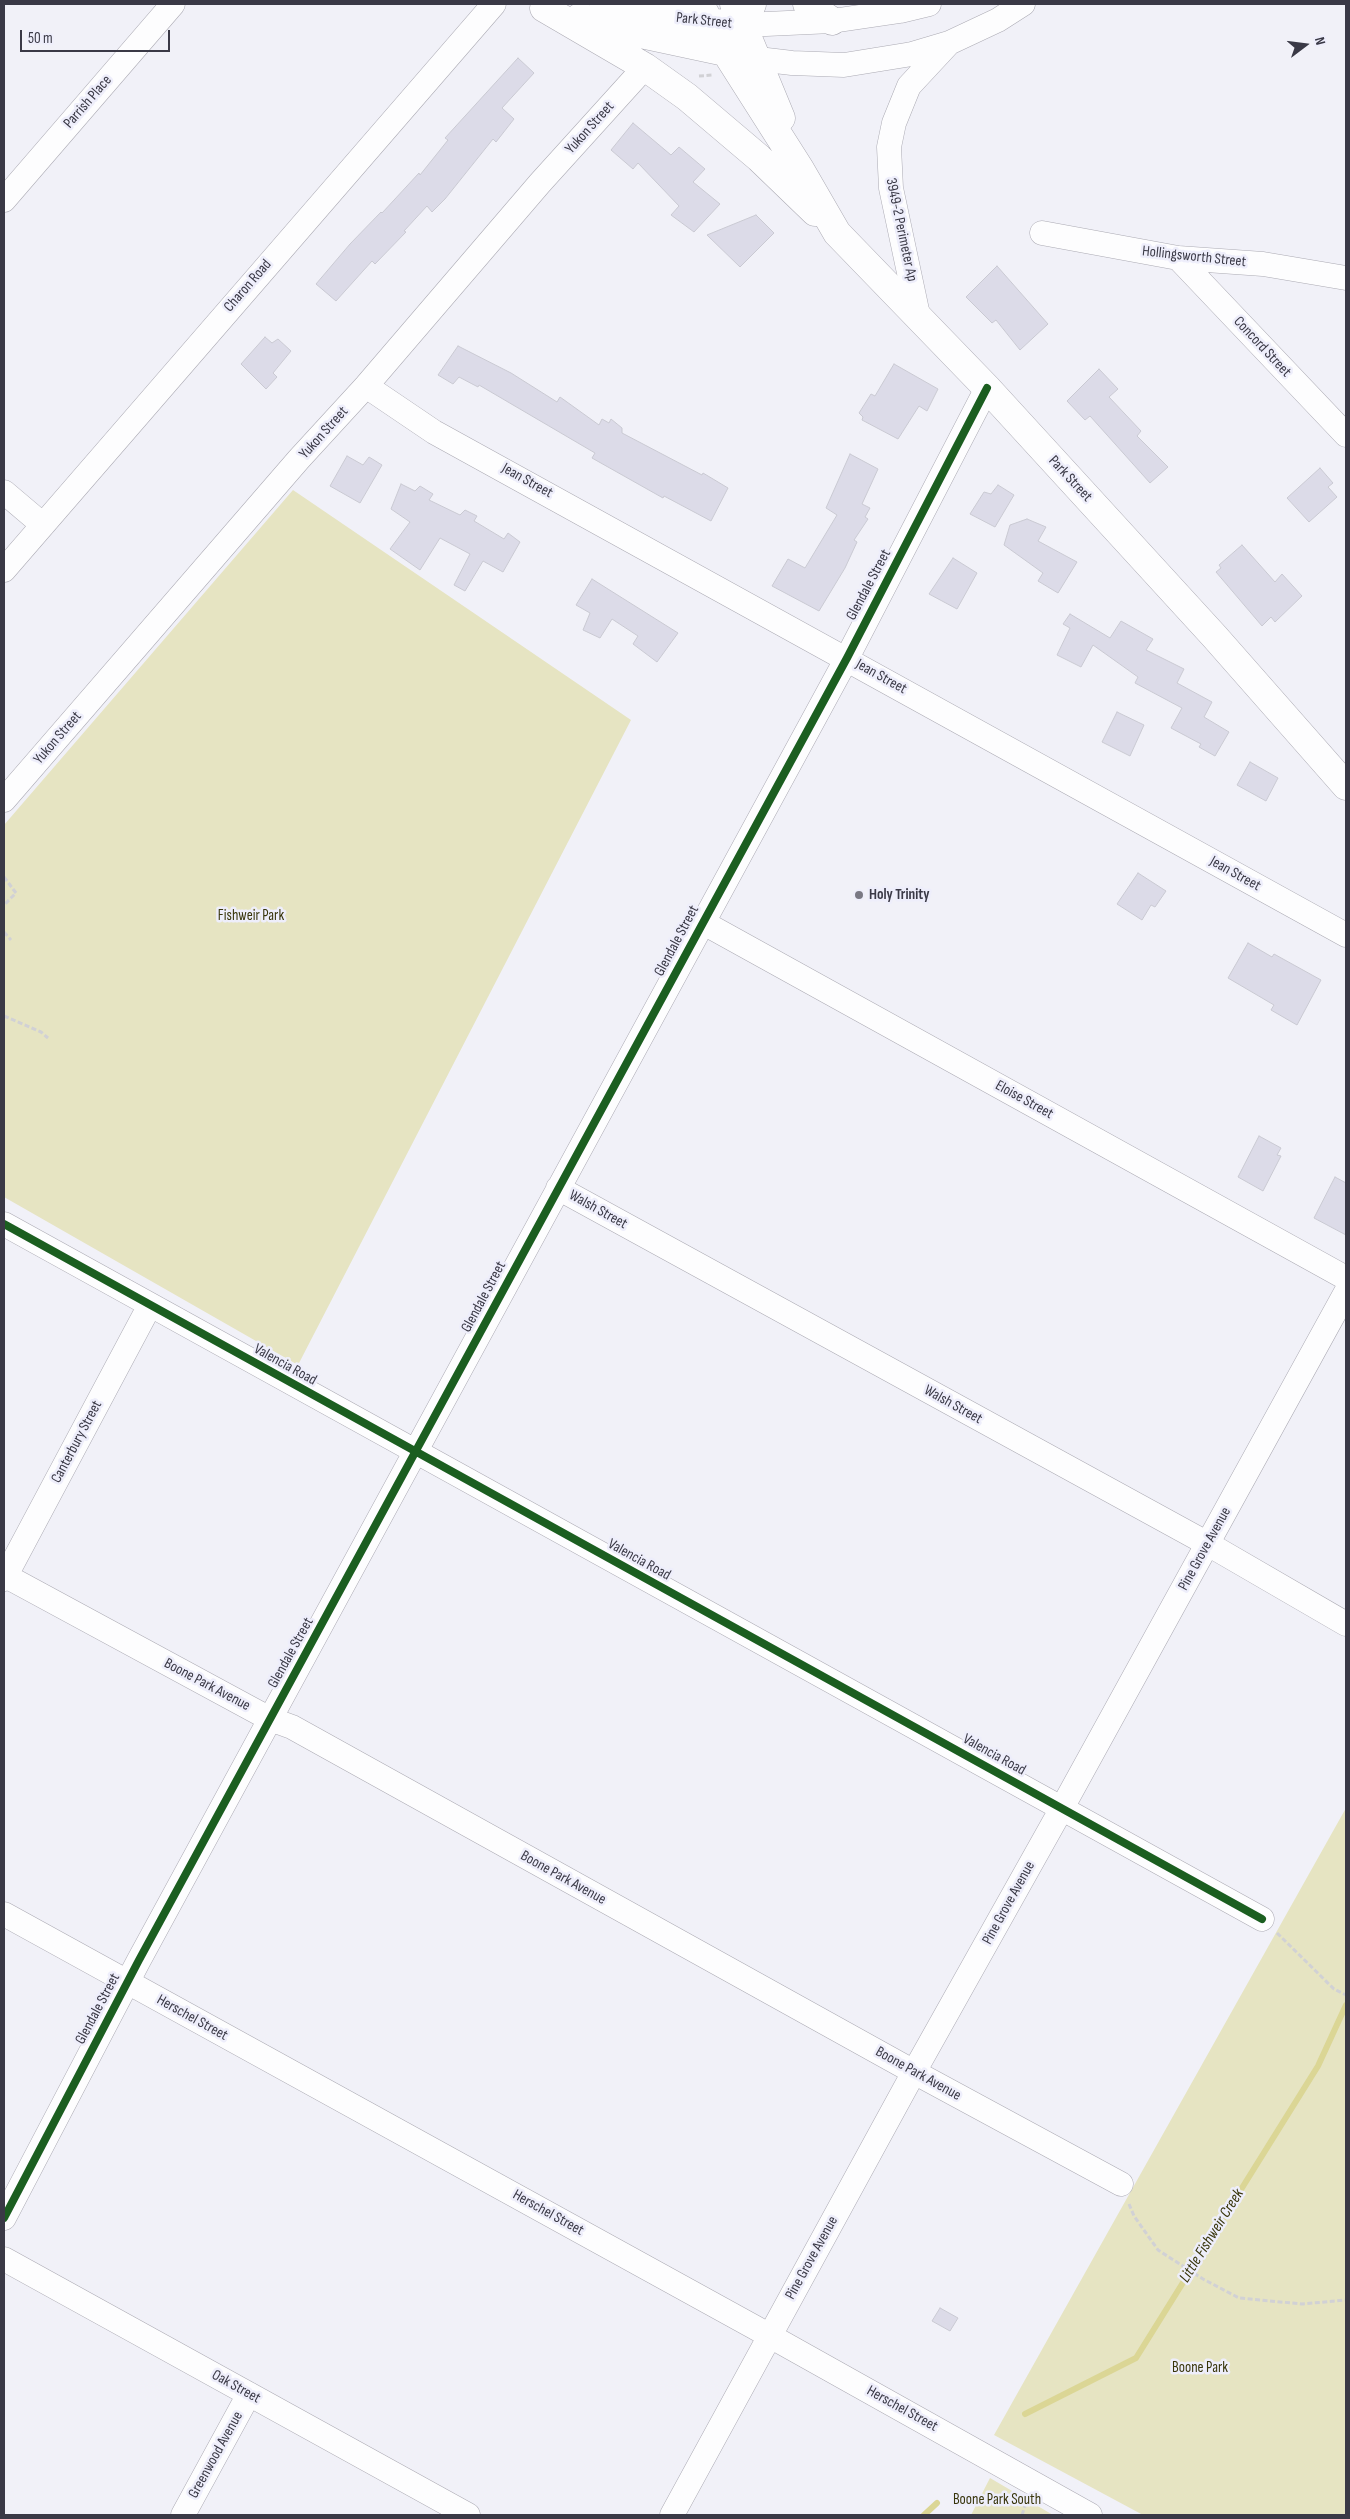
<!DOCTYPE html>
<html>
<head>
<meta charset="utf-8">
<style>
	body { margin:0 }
	#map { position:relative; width:1350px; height:2519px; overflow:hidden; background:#f1f1f8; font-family:"Sofia Sans Condensed",sans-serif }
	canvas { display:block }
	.frame { position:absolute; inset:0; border:5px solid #3a3946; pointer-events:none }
	.north { position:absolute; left:1280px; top:20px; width:50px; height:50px; -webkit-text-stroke:4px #eeeefb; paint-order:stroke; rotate:75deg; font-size:14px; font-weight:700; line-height:20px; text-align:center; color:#3a3946 }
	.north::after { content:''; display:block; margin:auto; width:18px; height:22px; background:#3a3946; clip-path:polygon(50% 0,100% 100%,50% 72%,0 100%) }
	.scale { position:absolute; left:20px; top:30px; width:150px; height:22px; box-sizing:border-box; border:2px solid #3a3946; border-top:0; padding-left:6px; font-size:15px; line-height:18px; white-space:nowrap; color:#3a3946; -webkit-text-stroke:4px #eeeefb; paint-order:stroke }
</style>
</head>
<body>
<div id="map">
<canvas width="1350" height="2519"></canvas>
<div class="frame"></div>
<div class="north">N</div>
<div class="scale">50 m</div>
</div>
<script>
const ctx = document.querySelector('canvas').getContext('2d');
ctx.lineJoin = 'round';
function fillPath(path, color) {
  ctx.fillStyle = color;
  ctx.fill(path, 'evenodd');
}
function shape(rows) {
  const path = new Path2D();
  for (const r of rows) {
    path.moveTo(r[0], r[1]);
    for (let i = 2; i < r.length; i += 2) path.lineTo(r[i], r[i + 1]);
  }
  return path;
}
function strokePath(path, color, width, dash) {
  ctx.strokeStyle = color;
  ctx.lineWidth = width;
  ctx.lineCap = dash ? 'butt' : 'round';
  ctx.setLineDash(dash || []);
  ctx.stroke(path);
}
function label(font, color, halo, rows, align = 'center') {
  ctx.font = font + ' "Sofia Sans Condensed",sans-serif';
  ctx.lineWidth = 5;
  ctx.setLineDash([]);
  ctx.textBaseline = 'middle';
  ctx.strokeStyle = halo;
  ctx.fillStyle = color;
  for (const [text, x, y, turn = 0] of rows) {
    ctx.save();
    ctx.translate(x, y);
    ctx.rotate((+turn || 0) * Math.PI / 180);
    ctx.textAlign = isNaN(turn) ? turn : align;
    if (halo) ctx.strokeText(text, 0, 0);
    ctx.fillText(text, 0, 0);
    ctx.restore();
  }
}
fillPath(shape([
	[293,490,631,720,298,1365,4,1197,4,825],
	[1346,1808,1346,2515,1143,2515,994,2435],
	[990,2478,1053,2515,971,2515]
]), '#e6e4c2');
strokePath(shape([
	[1025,2414,1136,2358,1318,2066,1346,2005],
	[924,2515,937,2503]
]), '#dbd695', 6);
const building = shape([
	[518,58,534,73,502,108,514,119,496,142,493,139,445,199,432,212,427,206,404,231,406,232,375,264,372,261,336,301,316,284,350,244,381,212,382,213,419,173,420,175,448,140,445,138,518,58],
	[633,123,671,155,679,147,705,169,693,182,720,204,694,232,671,215,679,206,638,163,633,169,611,150,633,123],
	[756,215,774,233,740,267,707,235,756,215],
	[997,266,1048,324,1020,350,996,320,992,323,966,297,997,266],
	[265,337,272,343,278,339,291,351,273,373,277,377,266,389,241,364,265,337],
	[458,346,511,373,557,402,560,397,599,425,602,419,609,423,611,419,622,428,622,433,702,475,703,473,728,488,711,521,664,496,663,498,592,458,595,453,479,385,478,387,459,377,453,384,438,375,458,346],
	[894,364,938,389,927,411,919,406,898,439,862,420,863,417,859,413,871,394,875,396,894,364],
	[1099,369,1118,389,1109,397,1141,431,1137,436,1168,467,1150,483,1090,416,1085,420,1067,401,1099,369],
	[850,454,878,469,862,504,870,508,865,517,868,519,854,540,857,542,845,568,819,611,772,586,788,559,805,568,837,515,826,508,850,454],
	[347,456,363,465,369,457,382,465,360,503,330,486,347,456],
	[1320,468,1333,483,1328,487,1337,497,1309,522,1287,498,1320,468],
	[401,484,415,491,420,486,433,494,429,500,460,515,465,510,477,516,474,521,504,539,508,533,520,542,503,572,483,561,465,591,454,585,470,554,440,538,420,570,390,549,410,522,391,509,401,484],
	[998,485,1014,495,995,527,970,514,984,492,991,494,998,485],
	[1027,519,1046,527,1038,541,1077,562,1058,593,1038,581,1043,573,1004,545,1010,525,1027,519],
	[1242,545,1275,582,1282,574,1302,596,1275,622,1271,617,1262,626,1216,572,1221,568,1219,565,1242,545],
	[953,558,977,573,957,609,929,594,953,558],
	[592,579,678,633,657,662,633,644,638,636,612,619,600,638,583,630,590,613,576,605,592,579],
	[1070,614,1110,638,1121,621,1153,639,1146,650,1184,669,1177,683,1212,702,1204,717,1229,732,1215,756,1199,747,1201,744,1171,728,1182,708,1135,683,1138,677,1093,645,1081,667,1057,655,1070,628,1063,624,1070,614],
	[1117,712,1144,725,1130,756,1102,742,1117,712],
	[1250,762,1278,778,1266,801,1237,785,1250,762],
	[1138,873,1166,891,1155,907,1151,905,1142,920,1117,904,1138,873],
	[1248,943,1272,957,1274,954,1321,980,1297,1025,1271,1010,1274,1005,1228,978,1248,943],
	[1259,1136,1281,1148,1277,1155,1281,1156,1263,1191,1238,1177,1259,1136],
	[1335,1177,1346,1183,1346,1235,1314,1218,1335,1177],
	[940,2308,958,2318,950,2331,932,2321,940,2308]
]);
fillPath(building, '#dcdbe8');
strokePath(building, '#c9c9d2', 1);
const minor = shape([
	[744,25,832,21,900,11,929,4],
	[758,59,792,63,844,65,912,54,949,43,998,20,1023,4],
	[4,200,173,4],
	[1042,233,1178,258,1263,264,1346,278],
	[1178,258,1346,435],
	[918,315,891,188,889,147,894,123,909,86,949,43],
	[366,386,434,432,1346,935],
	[4,492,43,525],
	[4,570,494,4],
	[4,800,299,459,366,386,540,183,645,67],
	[702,922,1346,1278],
	[558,1188,1208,1544,1346,1624],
	[4,1224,1262,1919],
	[4,1575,270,1719,292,1727,914,2072,1121,2184],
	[4,1579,150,1305],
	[4,1914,754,2327,1090,2515],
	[4,2218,139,1960,847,658,987,388],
	[4,2259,468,2515],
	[183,2515,249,2394],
	[672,2515,914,2072,1062,1808,1346,1292]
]);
const tertiary = shape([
	[700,4,725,51,800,169,837,233,987,388,1215,637,1346,786],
	[734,4,781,118],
	[544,8,645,67,687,97,759,158,815,212],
	[603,11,640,13,724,24],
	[580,17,641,34,758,59]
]);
const trunk = shape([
	[807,4,832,21],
	[744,25,752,4]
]);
strokePath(minor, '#abaab3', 25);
strokePath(tertiary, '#abaab3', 29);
strokePath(trunk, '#abaab3', 29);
strokePath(shape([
	[699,76,713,75],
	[4,877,16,893,4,905],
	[4,932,11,940],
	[4,1016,41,1032,48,1038],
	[1277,1933,1334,1989,1346,1995],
	[1129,2204,1134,2216,1158,2250,1203,2279,1239,2298,1302,2304,1346,2300],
	[1022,2515,1025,2506]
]), '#d1d1d5', 3, [5, 2.5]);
strokePath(minor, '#fdfdfe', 24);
strokePath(tertiary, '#fdfdfe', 28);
strokePath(trunk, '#fdfdfe', 28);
strokePath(shape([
	[4,1224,1262,1919],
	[4,2218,139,1960,847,658,987,388]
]), '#1b5e20', 8);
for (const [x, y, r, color] of [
	[859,895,5,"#7a7984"]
]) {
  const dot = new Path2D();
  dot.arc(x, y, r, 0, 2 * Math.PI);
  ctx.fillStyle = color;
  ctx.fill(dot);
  strokePath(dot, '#eeeefb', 2);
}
label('15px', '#3a3946', '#eeeefb', [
	["Park Street",704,21,6],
	["Parrish Place",88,102,-49],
	["Yukon Street",590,128,-48],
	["3949-2 Perimeter Ap",901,230,78],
	["Hollingsworth Street",1194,257,6],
	["Charon Road",248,286,-49],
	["Concord Street",1262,347,47],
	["Yukon Street",324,433,-48],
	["Park Street",1070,479,47],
	["Jean Street",527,481,29],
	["Glendale Street",869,585,-62],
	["Jean Street",881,677,29],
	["Yukon Street",58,738,-49],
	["Jean Street",1235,874,29],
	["Glendale Street",677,941,-62],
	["Eloise Street",1024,1100,29],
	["Walsh Street",598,1210,29],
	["Glendale Street",484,1297,-62],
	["Valencia Road",285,1365,29],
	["Walsh Street",953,1405,29],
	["Canterbury Street",77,1442,-62],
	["Pine Grove Avenue",1205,1549,-61],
	["Valencia Road",639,1560,29],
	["Glendale Street",291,1653,-61],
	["Boone Park Avenue",207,1685,28],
	["Valencia Road",994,1755,29],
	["Boone Park Avenue",563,1878,29],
	["Pine Grove Avenue",1009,1903,-61],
	["Glendale Street",98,2009,-62],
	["Herschel Street",192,2018,29],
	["Boone Park Avenue",918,2074,29],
	["Herschel Street",548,2213,29],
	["Pine Grove Avenue",812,2258,-61],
	["Oak Street",236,2387,29],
	["Herschel Street",902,2409,29],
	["Greenwood Avenue",216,2455,-61]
]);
label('bold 15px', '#3a3946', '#eeeefb', [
	["Holy Trinity",869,895]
], 'left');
label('15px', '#38350b', '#eeeefb', [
	["Fishweir Park",251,916],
	["Boone Park",1200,2368],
	["Boone Park South",997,2500]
]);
label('italic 16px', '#38350b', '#eeeefb', [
	["Little Fishweir Creek",1212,2236,-58]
]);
</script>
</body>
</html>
